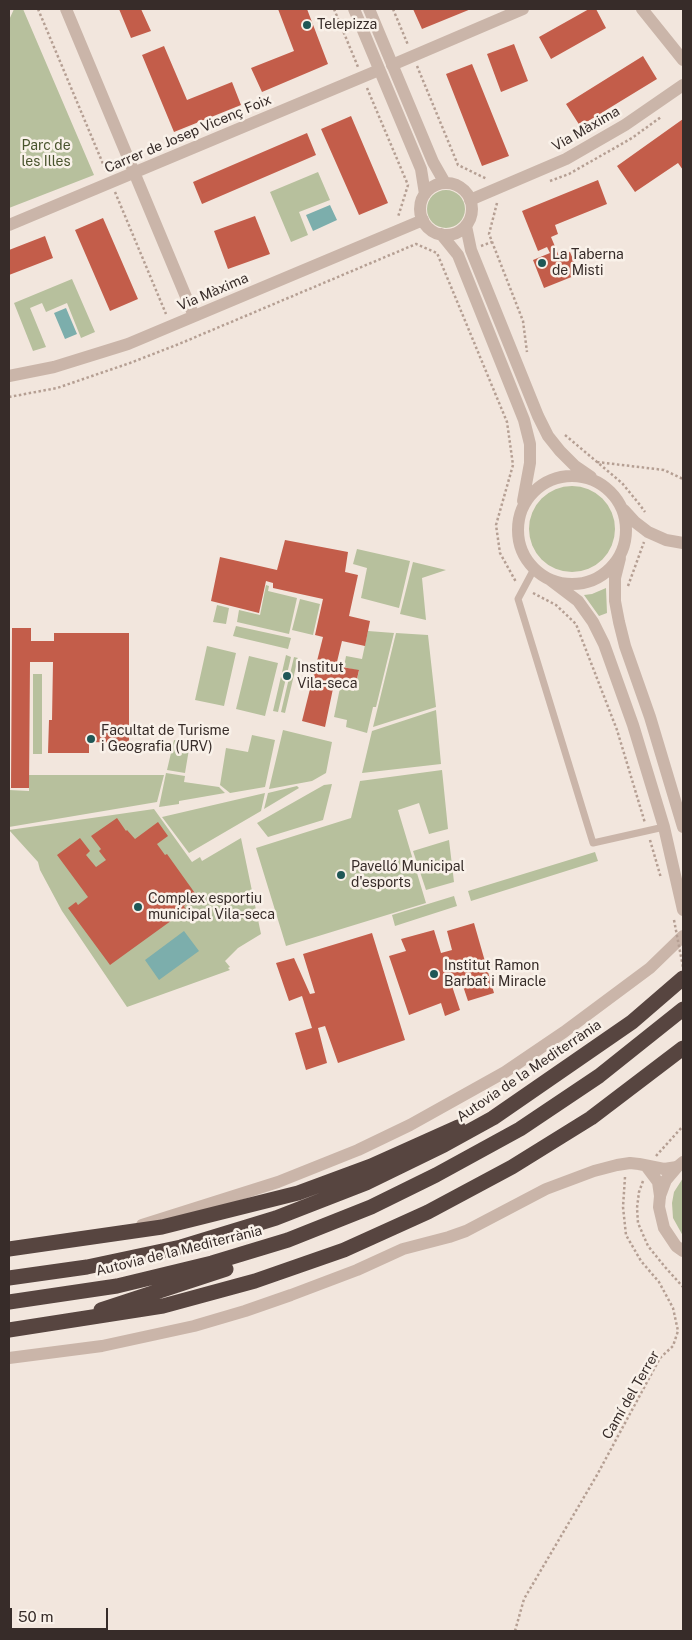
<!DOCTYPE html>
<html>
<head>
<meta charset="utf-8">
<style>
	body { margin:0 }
	#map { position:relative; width:692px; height:1640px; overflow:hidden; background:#f2e6dd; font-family:"Public Sans",sans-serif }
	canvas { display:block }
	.frame { position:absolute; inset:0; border:10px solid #372c29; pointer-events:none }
	.scale { position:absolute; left:10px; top:1608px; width:98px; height:22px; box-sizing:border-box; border:2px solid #372c29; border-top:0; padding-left:6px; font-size:15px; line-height:18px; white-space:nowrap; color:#372c29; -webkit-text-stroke:4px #f9f1e9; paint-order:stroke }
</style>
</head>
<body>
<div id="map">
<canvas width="692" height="1640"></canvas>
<div class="frame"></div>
<div class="scale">50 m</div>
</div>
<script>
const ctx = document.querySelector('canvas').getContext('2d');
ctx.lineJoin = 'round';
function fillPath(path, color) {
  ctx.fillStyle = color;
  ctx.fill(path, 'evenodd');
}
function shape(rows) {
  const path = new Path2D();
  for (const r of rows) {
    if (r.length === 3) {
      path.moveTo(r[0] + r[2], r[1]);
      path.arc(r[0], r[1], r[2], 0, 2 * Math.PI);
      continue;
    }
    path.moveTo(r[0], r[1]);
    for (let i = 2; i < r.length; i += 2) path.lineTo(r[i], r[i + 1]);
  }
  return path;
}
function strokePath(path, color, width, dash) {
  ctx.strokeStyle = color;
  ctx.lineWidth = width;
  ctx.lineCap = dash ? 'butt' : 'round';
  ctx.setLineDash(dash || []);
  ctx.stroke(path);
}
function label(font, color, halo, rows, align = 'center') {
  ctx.font = font + ' "Public Sans",sans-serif';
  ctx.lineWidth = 5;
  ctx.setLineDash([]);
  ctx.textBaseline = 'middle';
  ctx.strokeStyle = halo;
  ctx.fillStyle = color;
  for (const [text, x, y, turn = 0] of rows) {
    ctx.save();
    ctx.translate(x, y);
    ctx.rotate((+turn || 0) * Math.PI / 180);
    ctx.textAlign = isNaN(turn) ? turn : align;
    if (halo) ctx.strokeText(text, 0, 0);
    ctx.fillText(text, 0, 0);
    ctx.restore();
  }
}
fillPath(shape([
	[14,9,23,9,94,175,9,208,9,20],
	[318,172,330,200,299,212,308,235,291,242,270,192],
	[446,209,19],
	[72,279,95,332,81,338,67,303,46,312,42,303,30,308,46,347,33,351,14,303],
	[572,529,43],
	[357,549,410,561,399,608,361,598,367,568,353,564],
	[413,562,446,570,422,578,426,620,400,614],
	[266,585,269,586,268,591,297,598,289,634,237,622,239,610,260,615],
	[606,588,607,613,599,616,584,595,592,594],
	[300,599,320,604,313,635,292,630],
	[217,605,229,608,226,624,213,622],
	[236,626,291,638,288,649,233,636],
	[368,631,394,633,376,707,373,707,367,733,346,727,347,720,334,717,340,688,354,691,359,671,344,667,346,656,362,659],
	[396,633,428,635,436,707,373,727],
	[207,646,236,653,224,706,195,700],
	[286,655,291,657,278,712,273,711],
	[249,656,278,663,265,716,236,709],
	[294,657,298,658,285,713,281,712],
	[33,674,42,674,42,754,33,754],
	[436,710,441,764,362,773,372,731],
	[283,730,332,742,326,773,312,781,269,789],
	[252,735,275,740,265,787,230,793,220,785,226,748,248,752],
	[174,740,190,743,185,773,167,770],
	[442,770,448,829,429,834,419,803,398,810,426,903,286,946,256,848,351,818,360,781],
	[166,773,185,776,184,782,219,787,225,793,179,801,179,804,159,807],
	[29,775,164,775,157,802,9,827,9,790,29,791],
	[332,784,323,820,268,837,257,823,324,785],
	[297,786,299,788,264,809,268,793],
	[265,793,261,811,189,853,162,817],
	[154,809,192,862,200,857,202,861,241,838,261,934,238,948,225,961,230,967,228,968,230,970,127,1007,62,911,40,870,38,862,9,830],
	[449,840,454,882,426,890,413,851],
	[595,852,598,861,471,901,468,891],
	[454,896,457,906,395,926,392,915],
	[683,1178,683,1236,673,1218,672,1203,674,1192]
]), '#b7c09d');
fillPath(shape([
	[330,205,337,220,313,231,306,215],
	[66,308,77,334,65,339,54,313],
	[184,931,199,951,159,980,145,960]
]), '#7caeac');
fillPath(shape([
	[119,9,141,9,151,31,131,38],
	[278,9,307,9,328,64,262,92,251,68,294,51],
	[413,9,471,9,422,29],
	[589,9,596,9,606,28,551,59,539,37],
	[514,44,528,81,501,92,487,54],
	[164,46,187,100,232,82,241,105,174,132,142,55],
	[643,56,657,79,580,126,566,104],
	[472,64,509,156,482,166,446,74],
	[351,116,388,203,359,215,321,129],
	[683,119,683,170,678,163,635,192,617,166],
	[307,133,316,155,202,204,193,182],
	[598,180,607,204,555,225,558,234,551,237,559,256,570,252,579,274,544,288,533,260,550,253,547,247,538,251,522,211],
	[255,216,270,254,228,269,214,231],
	[103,218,138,299,110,311,75,230],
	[45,236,53,258,9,275,9,250],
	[285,540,348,552,345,572,358,575,349,616,370,621,365,646,342,641,336,666,359,670,356,683,335,679,325,727,302,721,323,637,315,635,323,599,273,588,273,583,266,581,259,613,211,601,220,557,277,570],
	[12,628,31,628,31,641,54,641,54,633,129,633,129,743,89,742,89,753,48,753,49,720,52,720,53,662,30,662,29,788,11,788],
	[117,818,126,831,127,830,135,839,158,822,168,836,157,844,165,855,167,854,197,896,184,906,186,910,110,965,68,908,76,902,78,905,88,897,57,855,80,838,90,851,86,855,96,867,106,860,99,851,101,849,91,836],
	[474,923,494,993,468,1001,462,983,452,986,460,1010,445,1016,441,1003,409,1015,389,956,406,951,401,939,434,930,441,953,452,950,447,931],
	[372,933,405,1040,338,1063,325,1026,318,1028,327,1063,306,1070,295,1033,312,1028,302,996,289,1001,276,963,294,958,310,994,315,993,303,954]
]), '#c35d4a');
strokePath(shape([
	[38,9,106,171],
	[334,9,358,67],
	[393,9,408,45],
	[417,66,458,165,487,179],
	[367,88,408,185,398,217],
	[550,181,569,174,632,138,661,117],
	[115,192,166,314],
	[497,203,489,234,523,321,527,352],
	[481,246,492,242],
	[9,397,57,388,130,363,179,344,416,244,437,253,507,422,513,465,496,525,500,553,516,582],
	[565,435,622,483,640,505,645,512],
	[597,462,664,470,683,479],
	[628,586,644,542],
	[533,593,556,605,576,624,617,730,645,823],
	[650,840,661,878],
	[656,1156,683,1126],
	[643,1181,639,1192,637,1208,638,1223,648,1246,665,1267,683,1287],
	[515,1631,524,1599,597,1475,660,1358,673,1346,678,1331,673,1308,659,1282,641,1261,626,1235,623,1207,625,1177]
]), '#b59f93', 2.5, [2.5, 2.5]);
strokePath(shape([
	[534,569,518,599,593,843,664,827]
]), '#cab5a9', 7);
strokePath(shape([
	[66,9,194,316],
	[642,9,683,60],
	[392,65,523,9],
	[470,200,566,159,625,125,683,85],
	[9,225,379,70],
	[9,376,54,367,128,344,423,220],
	[646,1166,658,1182,660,1196],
	[9,1358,102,1346,194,1326,245,1311,291,1295,357,1270,403,1249,449,1237,466,1231,546,1189,594,1171,617,1165,630,1163,639,1164,664,1169,677,1167]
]), '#cab5a9', 12);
strokePath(shape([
	[354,9,421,169,425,194],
	[369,9,433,162,445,183],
	[446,209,26],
	[466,226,471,250,538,416,548,436,560,451,575,466,591,477],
	[441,234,458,255,524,420,530,444,530,463,523,501],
	[572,530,54],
	[624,510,635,522,648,532,666,540,683,543],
	[620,558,615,578,615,601,619,622,625,646,650,717,683,827],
	[549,579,578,601,593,622,604,644,633,725,664,827,683,910],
	[683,1162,677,1167,666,1180,660,1196,659,1207,664,1228,676,1246,683,1251],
	[142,1225,278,1182,358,1150,410,1125,505,1072,564,1032,650,968,683,936]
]), '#cab5a9', 12);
strokePath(shape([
	[9,1249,162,1227,298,1193,371,1166,458,1127],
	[9,1278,87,1267,181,1247,276,1218,366,1183,444,1145,493,1118,632,1022,683,978],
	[9,1302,117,1286,212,1263,288,1240,371,1207,436,1175,520,1129,599,1076,683,1009],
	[101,1310,226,1269],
	[9,1330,163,1306,255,1281,344,1250,428,1212,512,1167,591,1118,683,1048]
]), '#574540', 15);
strokePath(shape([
	[674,920,683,967]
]), '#b59f93', 2.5, [2.5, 2.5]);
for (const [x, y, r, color] of [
	[307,25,5,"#1f5756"],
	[542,263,5,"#1f5756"],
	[287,676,5,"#1f5756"],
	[91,739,5,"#1f5756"],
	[341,875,5,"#1f5756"],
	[138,907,5,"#1f5756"],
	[434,974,5,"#1f5756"]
]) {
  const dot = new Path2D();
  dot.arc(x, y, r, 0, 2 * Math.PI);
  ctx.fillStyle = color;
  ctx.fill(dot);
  strokePath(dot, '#f9f1e9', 2);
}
label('14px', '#372c29', '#f9f1e9', [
	["Telepizza",317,25],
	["La Taberna",552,255],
	["de Misti",552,271],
	["Institut",297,668],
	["Vila-seca",297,684],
	["Facultat de Turisme",101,731],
	["i Geografia (URV)",101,747],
	["Pavelló Municipal",351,867],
	["d'esports",351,883],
	["Complex esportiu",148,899],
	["municipal Vila-seca",148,915],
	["Institut Ramon",444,966],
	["Barbat i Miracle",444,982]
], 'left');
label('14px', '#372c29', '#f9f1e9', [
	["Via Màxima",586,129,-30],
	["Carrer de Josep Vicenç Foix",188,134,-23],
	["Via Màxima",213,292,-23],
	["Autovia de la Mediterrània",529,1071,-34],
	["Autovia de la Mediterrània",179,1251,-14],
	["Camí del Terrer",631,1395,-60]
]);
label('14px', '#49542d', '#f9f1e9', [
	["Parc de",46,146],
	["les Illes",46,162]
]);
</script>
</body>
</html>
